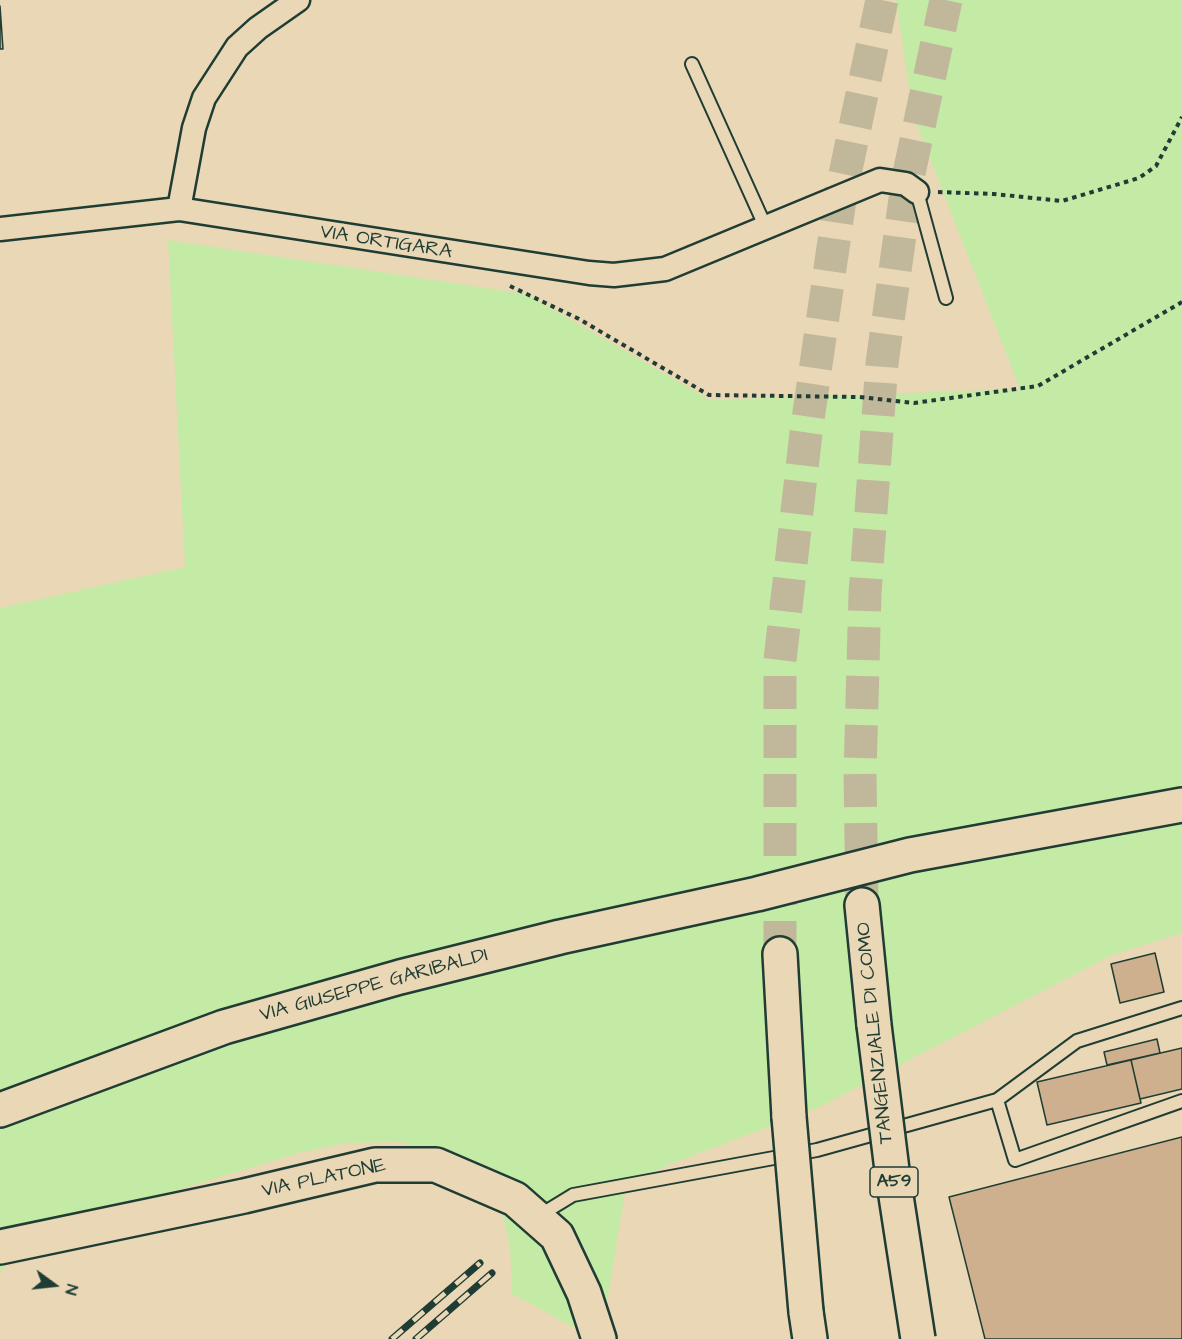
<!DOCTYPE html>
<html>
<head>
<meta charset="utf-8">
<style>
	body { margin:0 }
	#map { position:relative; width:1182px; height:1339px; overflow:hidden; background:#ead7b5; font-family:"Architects Daughter",sans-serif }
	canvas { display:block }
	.north { position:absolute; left:24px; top:1255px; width:60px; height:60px; -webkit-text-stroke:4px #ead7b5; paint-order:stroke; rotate:105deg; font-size:16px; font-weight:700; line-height:24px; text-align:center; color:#1f3d34 }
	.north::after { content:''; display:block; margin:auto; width:21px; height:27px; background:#1f3d34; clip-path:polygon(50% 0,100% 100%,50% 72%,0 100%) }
</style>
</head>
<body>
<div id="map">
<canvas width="1182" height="1339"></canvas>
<div class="north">N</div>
</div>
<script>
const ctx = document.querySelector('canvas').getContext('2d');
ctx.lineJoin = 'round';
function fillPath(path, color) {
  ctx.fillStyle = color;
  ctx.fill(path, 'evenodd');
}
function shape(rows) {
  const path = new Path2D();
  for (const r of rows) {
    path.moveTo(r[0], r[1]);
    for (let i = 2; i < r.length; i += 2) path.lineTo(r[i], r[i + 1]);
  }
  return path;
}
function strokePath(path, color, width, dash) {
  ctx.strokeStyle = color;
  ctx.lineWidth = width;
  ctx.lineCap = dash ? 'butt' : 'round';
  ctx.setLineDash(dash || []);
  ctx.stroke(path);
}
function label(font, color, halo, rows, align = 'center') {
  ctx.font = font + ' "Architects Daughter",sans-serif';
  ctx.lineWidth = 6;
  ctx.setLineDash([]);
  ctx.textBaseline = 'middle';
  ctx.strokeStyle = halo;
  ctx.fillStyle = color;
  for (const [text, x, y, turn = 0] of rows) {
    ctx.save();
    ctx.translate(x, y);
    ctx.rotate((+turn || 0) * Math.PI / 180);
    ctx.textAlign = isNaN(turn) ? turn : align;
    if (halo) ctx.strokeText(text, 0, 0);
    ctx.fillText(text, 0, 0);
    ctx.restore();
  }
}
fillPath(shape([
	[896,0,1182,0,1182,933,1112,955,815,1109,668,1165,626,1186,603,1327,577,1329,512,1294,510,1245,503,1218,489,1191,449,1155,400,1142,345,1143,299,1153,29,1235,0,1273,0,608,185,567,168,240,526,294,710,400,1020,389,913,115]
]), '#c4eba6');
const building = shape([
	[0,6,3,49,0,49,0,6],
	[1155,953,1164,992,1120,1003,1111,964,1155,953],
	[1157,1039,1160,1053,1107,1065,1104,1052,1157,1039],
	[1182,1048,1182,1089,1140,1099,1131,1060,1182,1048],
	[1131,1060,1141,1103,1047,1125,1037,1082,1131,1060],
	[1182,1137,1182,1339,985,1339,949,1197,1182,1137]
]);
fillPath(building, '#ceb08e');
strokePath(building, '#1f3d34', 1.5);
strokePath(shape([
	[862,905,860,774,865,593,882,363,908,178,946,0],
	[780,954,780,660,806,433,841,193,882,0]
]), '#c1b89b', 33, [33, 16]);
const lane = shape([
	[692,64,766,228],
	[917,192,946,298],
	[1182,1008,1077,1041,997,1100,1015,1160,1182,1101],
	[537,1217,573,1195,817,1150,997,1100]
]);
const street = shape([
	[179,209,194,128,204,98,237,47,258,28,298,0],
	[0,229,179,209,589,273,614,275,665,269,880,180,906,184,917,192]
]);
const secondary = shape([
	[0,1110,224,1027,400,977,560,937,757,894,910,855,1182,805],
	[0,1247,244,1196,375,1165,436,1165,515,1199,557,1236,584,1293,599,1339]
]);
const highway = shape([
	[862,905,874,1025],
	[780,954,789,1117],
	[806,1312,810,1339]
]);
strokePath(lane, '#1f3d34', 16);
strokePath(street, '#1f3d34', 27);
strokePath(secondary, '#1f3d34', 38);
strokePath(highway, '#1f3d34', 38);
strokePath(shape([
	[938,192,994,194,1062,201,1139,178,1156,166,1182,117],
	[510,286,579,319,709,395,859,397,914,403,1038,386,1182,302]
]), '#1f3d34', 4, [4.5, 4.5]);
strokePath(lane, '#ead7b5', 12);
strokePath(street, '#ead7b5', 22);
strokePath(secondary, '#ead7b5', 33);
strokePath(highway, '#ead7b5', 33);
const rail = shape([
	[392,1339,480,1263],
	[416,1339,492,1273]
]);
strokePath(rail, '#1f3d34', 7);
strokePath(rail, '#ead7b5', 4.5, [14]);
const highwayBridge = shape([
	[874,1025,892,1170,918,1339],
	[789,1117,806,1312]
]);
strokePath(highwayBridge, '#1f3d34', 38, []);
strokePath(highwayBridge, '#ead7b5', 33);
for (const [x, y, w] of [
	[894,1182,48]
]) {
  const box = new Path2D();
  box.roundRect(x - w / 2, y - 15, w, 30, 4.5);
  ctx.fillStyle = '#ead7b5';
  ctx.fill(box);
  strokePath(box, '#1f3d34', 1.5);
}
label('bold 18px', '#1f3d34', null, [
	["A59",894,1182]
]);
label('20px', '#1f3d34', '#ead7b5', [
	["VIA ORTIGARA",386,243,9],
	["VIA GIUSEPPE GARIBALDI",374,986,-15],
	["TANGENZIALE DI COMO",876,1033,-96],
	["VIA PLATONE",324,1179,-12]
]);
</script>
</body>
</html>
